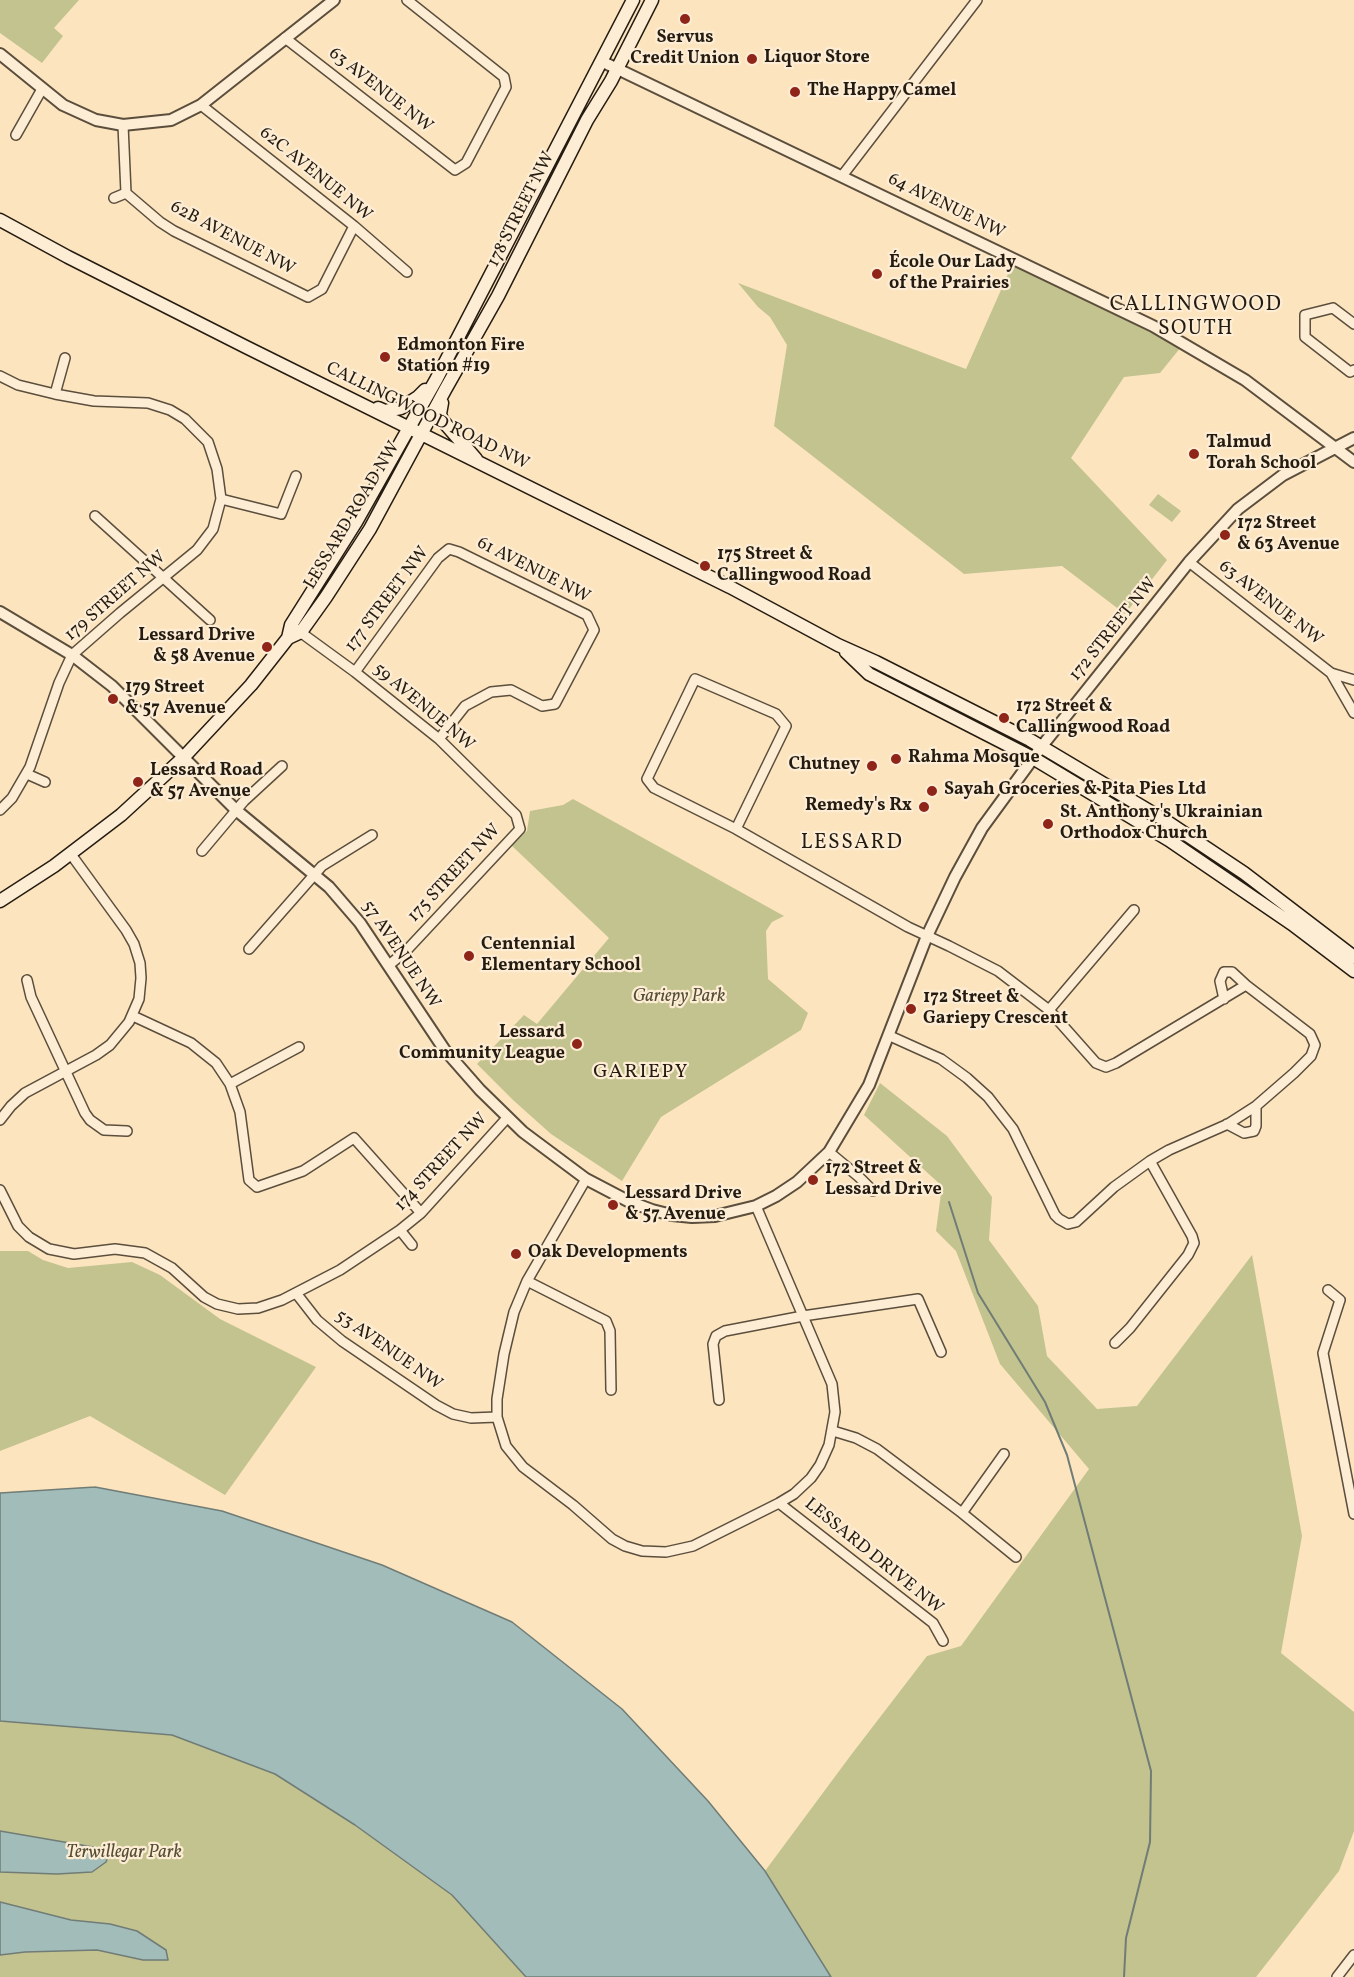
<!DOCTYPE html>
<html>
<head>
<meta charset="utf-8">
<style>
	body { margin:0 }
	canvas { display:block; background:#fce4be }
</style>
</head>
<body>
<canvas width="1354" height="1977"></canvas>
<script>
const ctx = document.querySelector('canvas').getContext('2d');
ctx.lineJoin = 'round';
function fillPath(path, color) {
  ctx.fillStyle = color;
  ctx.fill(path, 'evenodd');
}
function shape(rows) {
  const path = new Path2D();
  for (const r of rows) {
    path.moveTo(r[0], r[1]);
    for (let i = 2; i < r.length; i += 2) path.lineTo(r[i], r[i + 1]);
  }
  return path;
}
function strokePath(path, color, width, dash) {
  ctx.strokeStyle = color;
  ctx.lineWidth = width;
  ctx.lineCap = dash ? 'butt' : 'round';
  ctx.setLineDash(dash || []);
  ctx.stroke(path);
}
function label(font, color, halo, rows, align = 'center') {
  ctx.font = font + ' Vollkorn,serif';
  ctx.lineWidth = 4.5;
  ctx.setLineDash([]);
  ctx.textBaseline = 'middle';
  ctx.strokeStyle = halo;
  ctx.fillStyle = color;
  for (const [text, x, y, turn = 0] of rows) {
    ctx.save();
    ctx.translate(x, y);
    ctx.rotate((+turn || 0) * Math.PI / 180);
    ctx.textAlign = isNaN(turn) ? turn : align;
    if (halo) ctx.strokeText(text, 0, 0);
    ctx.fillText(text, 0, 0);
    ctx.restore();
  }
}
fillPath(shape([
	[0,0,79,0,54,28,63,36,42,63,0,33],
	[1012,265,1181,347,1160,373,1124,377,1071,458,1167,560,1125,614,1062,566,964,574,774,426,787,345,770,317,758,307,738,283,966,369],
	[1158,494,1181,511,1172,522,1149,505],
	[573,799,784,916,772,922,766,931,768,979,808,1013,801,1030,661,1117,622,1181,551,1134,513,1100,477,1064,524,1015,537,1024,609,938,511,845,527,831,530,811,563,805],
	[880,1083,947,1136,992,1197,989,1240,1038,1306,1047,1356,1097,1409,1137,1406,1252,1255,1302,1536,1281,1653,1354,1712,1354,1831,1339,1871,1256,1977,831,1977,765,1871,851,1755,927,1656,961,1646,1089,1469,1000,1364,956,1251,936,1231,942,1186,864,1115],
	[0,1251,28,1251,43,1260,68,1268,132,1262,160,1275,220,1319,316,1367,225,1495,90,1416,0,1451],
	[0,1721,172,1735,275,1774,355,1825,452,1895,526,1977,0,1977]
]), '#c3c38f');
const water = shape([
	[95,1487,222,1511,382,1565,512,1622,622,1709,708,1801,765,1871,831,1977,526,1977,452,1895,355,1825,275,1774,172,1735,0,1721,0,1493,95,1487],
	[0,1831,93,1847,110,1852,106,1862,92,1872,57,1874,0,1872,0,1831],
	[0,1902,71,1920,110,1924,137,1931,166,1950,168,1960,143,1960,97,1950,25,1952,0,1955,0,1902]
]);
fillPath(water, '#a2bcba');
strokePath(water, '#707c76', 1.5);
strokePath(shape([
	[949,1202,978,1293,1045,1402,1067,1455,1151,1771,1150,1842,1126,1938,1124,1977]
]), '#707c76', 2);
const minor = shape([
	[285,38,455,170,466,163,506,87,504,77,407,0],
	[201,105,354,226,407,272],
	[123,125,126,193,160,222,174,231,308,297,322,289,354,226],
	[16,135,42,89],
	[842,176,977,0],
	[114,198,126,193],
	[1354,324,1333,308,1305,315,1305,337,1350,372,1354,370],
	[0,376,18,385,55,394,94,401,148,403,170,410,185,419,208,442,217,469,221,499,213,529,197,550,120,613,72,655,59,683,30,767,12,798,0,810],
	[55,394,65,358],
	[221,499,281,514,296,476],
	[95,516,210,620],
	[1189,562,1331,673],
	[296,629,355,672,439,739,516,815,520,829,406,951,389,965],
	[355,672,438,558,449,549,459,552,587,615,594,630,555,704,542,706,511,690,491,692,465,706,439,739],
	[1354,680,1331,673,1354,713],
	[27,774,45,782],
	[736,829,786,726,776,714,695,679,647,779,654,788,736,829,908,927,949,946,998,971,1049,1010,1096,1063,1106,1067,1116,1063,1246,985,1310,1034,1315,1045,1311,1056,1294,1073,1256,1106,1228,1124,1169,1150,1150,1161,1114,1187,1076,1222,1068,1224,1059,1219,1055,1215,1013,1129,988,1097,967,1078,941,1059,890,1036],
	[202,851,244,801,282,766],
	[249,949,322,866,372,835],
	[27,980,31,997,85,1113,90,1120,104,1130,127,1131],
	[1224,999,1220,981,1224,972,1232,972,1246,985],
	[1049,1010,1134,910],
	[133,1016,191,1043,216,1063,230,1084,240,1112,249,1180,257,1187,303,1171,354,1138,421,1213],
	[230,1084,299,1047],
	[0,1120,11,1106,25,1093,96,1055,110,1045,129,1022,139,999,141,978,140,963,134,944,126,930,70,853],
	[1227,1124,1244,1133,1254,1131,1256,1126,1256,1106],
	[829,1152,859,1177,873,1191],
	[586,1179,527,1281,514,1312,504,1354,497,1399,497,1417,506,1446,523,1467,573,1505,612,1539,625,1546,642,1551,666,1552,693,1546,779,1503,794,1494,811,1478,820,1465,829,1445,835,1412,832,1384,756,1206],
	[0,1190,18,1226,29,1237,49,1249,74,1254,115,1249,145,1253,172,1268,204,1297,217,1304,238,1309,258,1308,282,1300,340,1270,400,1230,421,1213,507,1118],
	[400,1230,412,1245],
	[527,1281,606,1321,610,1331,611,1390],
	[1328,1290,1340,1300,1323,1353,1354,1514],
	[296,1293,317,1320,342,1341,436,1405,453,1414,471,1418,497,1417],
	[1115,1343,1130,1328,1188,1255,1194,1243,1192,1236,1150,1161],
	[719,1400,713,1344,716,1336,725,1331,803,1316,918,1299,941,1352],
	[833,1431,856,1438,877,1449,962,1513,1016,1557],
	[779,1503,933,1623,943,1641],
	[962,1513,1004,1454],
	[1337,1977,1354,1955]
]);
const tertiary = shape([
	[0,54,63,105,96,120,123,125,171,120,201,105,334,0],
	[603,62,1153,326,1245,380,1354,462],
	[0,612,72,655,112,686,236,810,329,887,360,923,444,1049,480,1090,523,1132,586,1179,628,1201,652,1210,672,1215,692,1217,715,1216,756,1206,776,1196,797,1182,829,1152,869,1085,927,936,955,877,982,828,1042,746,1189,562,1238,509,1283,475,1354,438]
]);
const secondary = shape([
	[0,220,68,257,246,347,730,587,838,645,876,662,1030,740,1166,821,1244,873,1354,957],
	[442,403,440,414,442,420,476,459],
	[378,408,385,411,401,408,418,397,425,390],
	[288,638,291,625,356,522,437,378,633,0],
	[846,652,869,674,1033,758,1169,840,1292,924,1354,971],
	[0,901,54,866,121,815,183,758,251,685,288,638,301,632,326,597,370,529,445,390,498,296,587,120,611,81,652,0]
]);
strokePath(minor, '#5b4e3c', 12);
strokePath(tertiary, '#5b4e3c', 14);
strokePath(secondary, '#251c11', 15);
strokePath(minor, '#fdedd5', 9);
strokePath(tertiary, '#fdedd5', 10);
strokePath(secondary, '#fdedd5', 12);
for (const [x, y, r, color] of [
	[685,19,6,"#8f2418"],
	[752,59,6,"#8f2418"],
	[795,92,6,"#8f2418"],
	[877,274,6,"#8f2418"],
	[385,357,6,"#8f2418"],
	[1194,454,6,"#8f2418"],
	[1225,535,6,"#8f2418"],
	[705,566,6,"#8f2418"],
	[267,647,6,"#8f2418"],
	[113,699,6,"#8f2418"],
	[1004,718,6,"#8f2418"],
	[896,759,6,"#8f2418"],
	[872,766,6,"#8f2418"],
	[138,782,6,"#8f2418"],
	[932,791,6,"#8f2418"],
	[924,807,6,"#8f2418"],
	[1048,824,6,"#8f2418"],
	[469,956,6,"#8f2418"],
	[911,1009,6,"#8f2418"],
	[577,1044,6,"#8f2418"],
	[813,1180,6,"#8f2418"],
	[613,1205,6,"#8f2418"],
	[516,1254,6,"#8f2418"]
]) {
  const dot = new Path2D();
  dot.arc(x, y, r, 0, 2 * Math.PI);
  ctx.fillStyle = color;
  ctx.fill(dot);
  strokePath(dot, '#fdedd5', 2);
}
label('bold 18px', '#251c11', '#fdedd5', [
	["Servus",685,39,"center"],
	["Credit Union",685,60,"center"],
	["Liquor Store",764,59],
	["The Happy Camel",807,92],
	["École Our Lady",889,264],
	["of the Prairies",889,285],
	["Edmonton Fire",397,347],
	["Station #19",397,368],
	["Talmud",1206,444],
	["Torah School",1206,465],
	["172 Street",1237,525],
	["& 63 Avenue",1237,546],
	["175 Street &",717,556],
	["Callingwood Road",717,577],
	["Lessard Drive",255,637,"right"],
	["& 58 Avenue",255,658,"right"],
	["179 Street",125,689],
	["& 57 Avenue",125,710],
	["172 Street &",1016,708],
	["Callingwood Road",1016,729],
	["Rahma Mosque",908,759],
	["Chutney",860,766,"right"],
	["Lessard Road",150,772],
	["& 57 Avenue",150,793],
	["Sayah Groceries & Pita Pies Ltd",944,791],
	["Remedy's Rx",912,807,"right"],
	["St. Anthony's Ukrainian",1060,814],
	["Orthodox Church",1060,835],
	["Centennial",481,946],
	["Elementary School",481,967],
	["172 Street &",923,999],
	["Gariepy Crescent",923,1020],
	["Lessard",565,1034,"right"],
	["Community League",565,1055,"right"],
	["172 Street &",825,1170],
	["Lessard Drive",825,1191],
	["Lessard Drive",625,1195],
	["& 57 Avenue",625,1216],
	["Oak Developments",528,1254]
], 'left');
label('18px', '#251c11', '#fdedd5', [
	["63 AVENUE NW",380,91,38],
	["62C AVENUE NW",315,175,39],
	["64 AVENUE NW",946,207,26],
	["178 STREET NW",522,210,-63],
	["62B AVENUE NW",232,239,28],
	["CALLINGWOOD ROAD NW",427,417,26],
	["LESSARD ROAD NW",353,516,-59],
	["61 AVENUE NW",533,571,27],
	["179 STREET NW",116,597,-41],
	["177 STREET NW",388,600,-53],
	["63 AVENUE NW",1270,604,38],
	["172 STREET NW",1114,630,-51],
	["59 AVENUE NW",423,708,40],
	["175 STREET NW",455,874,-47],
	["57 AVENUE NW",400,955,56],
	["174 STREET NW",442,1163,-47],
	["53 AVENUE NW",388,1351,35],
	["LESSARD DRIVE NW",873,1557,39]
]);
label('italic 18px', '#544e37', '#fdedd5', [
	["Gariepy Park",679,998],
	["Terwillegar Park",124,1854]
]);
ctx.letterSpacing = '1.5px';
label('20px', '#251c11', '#fdedd5', [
	["GARIEPY",641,1073]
]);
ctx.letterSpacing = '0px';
ctx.letterSpacing = '1.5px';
label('21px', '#251c11', '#fdedd5', [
	["CALLINGWOOD",1196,306],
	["SOUTH",1196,330],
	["LESSARD",852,844]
]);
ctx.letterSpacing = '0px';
</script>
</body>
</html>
